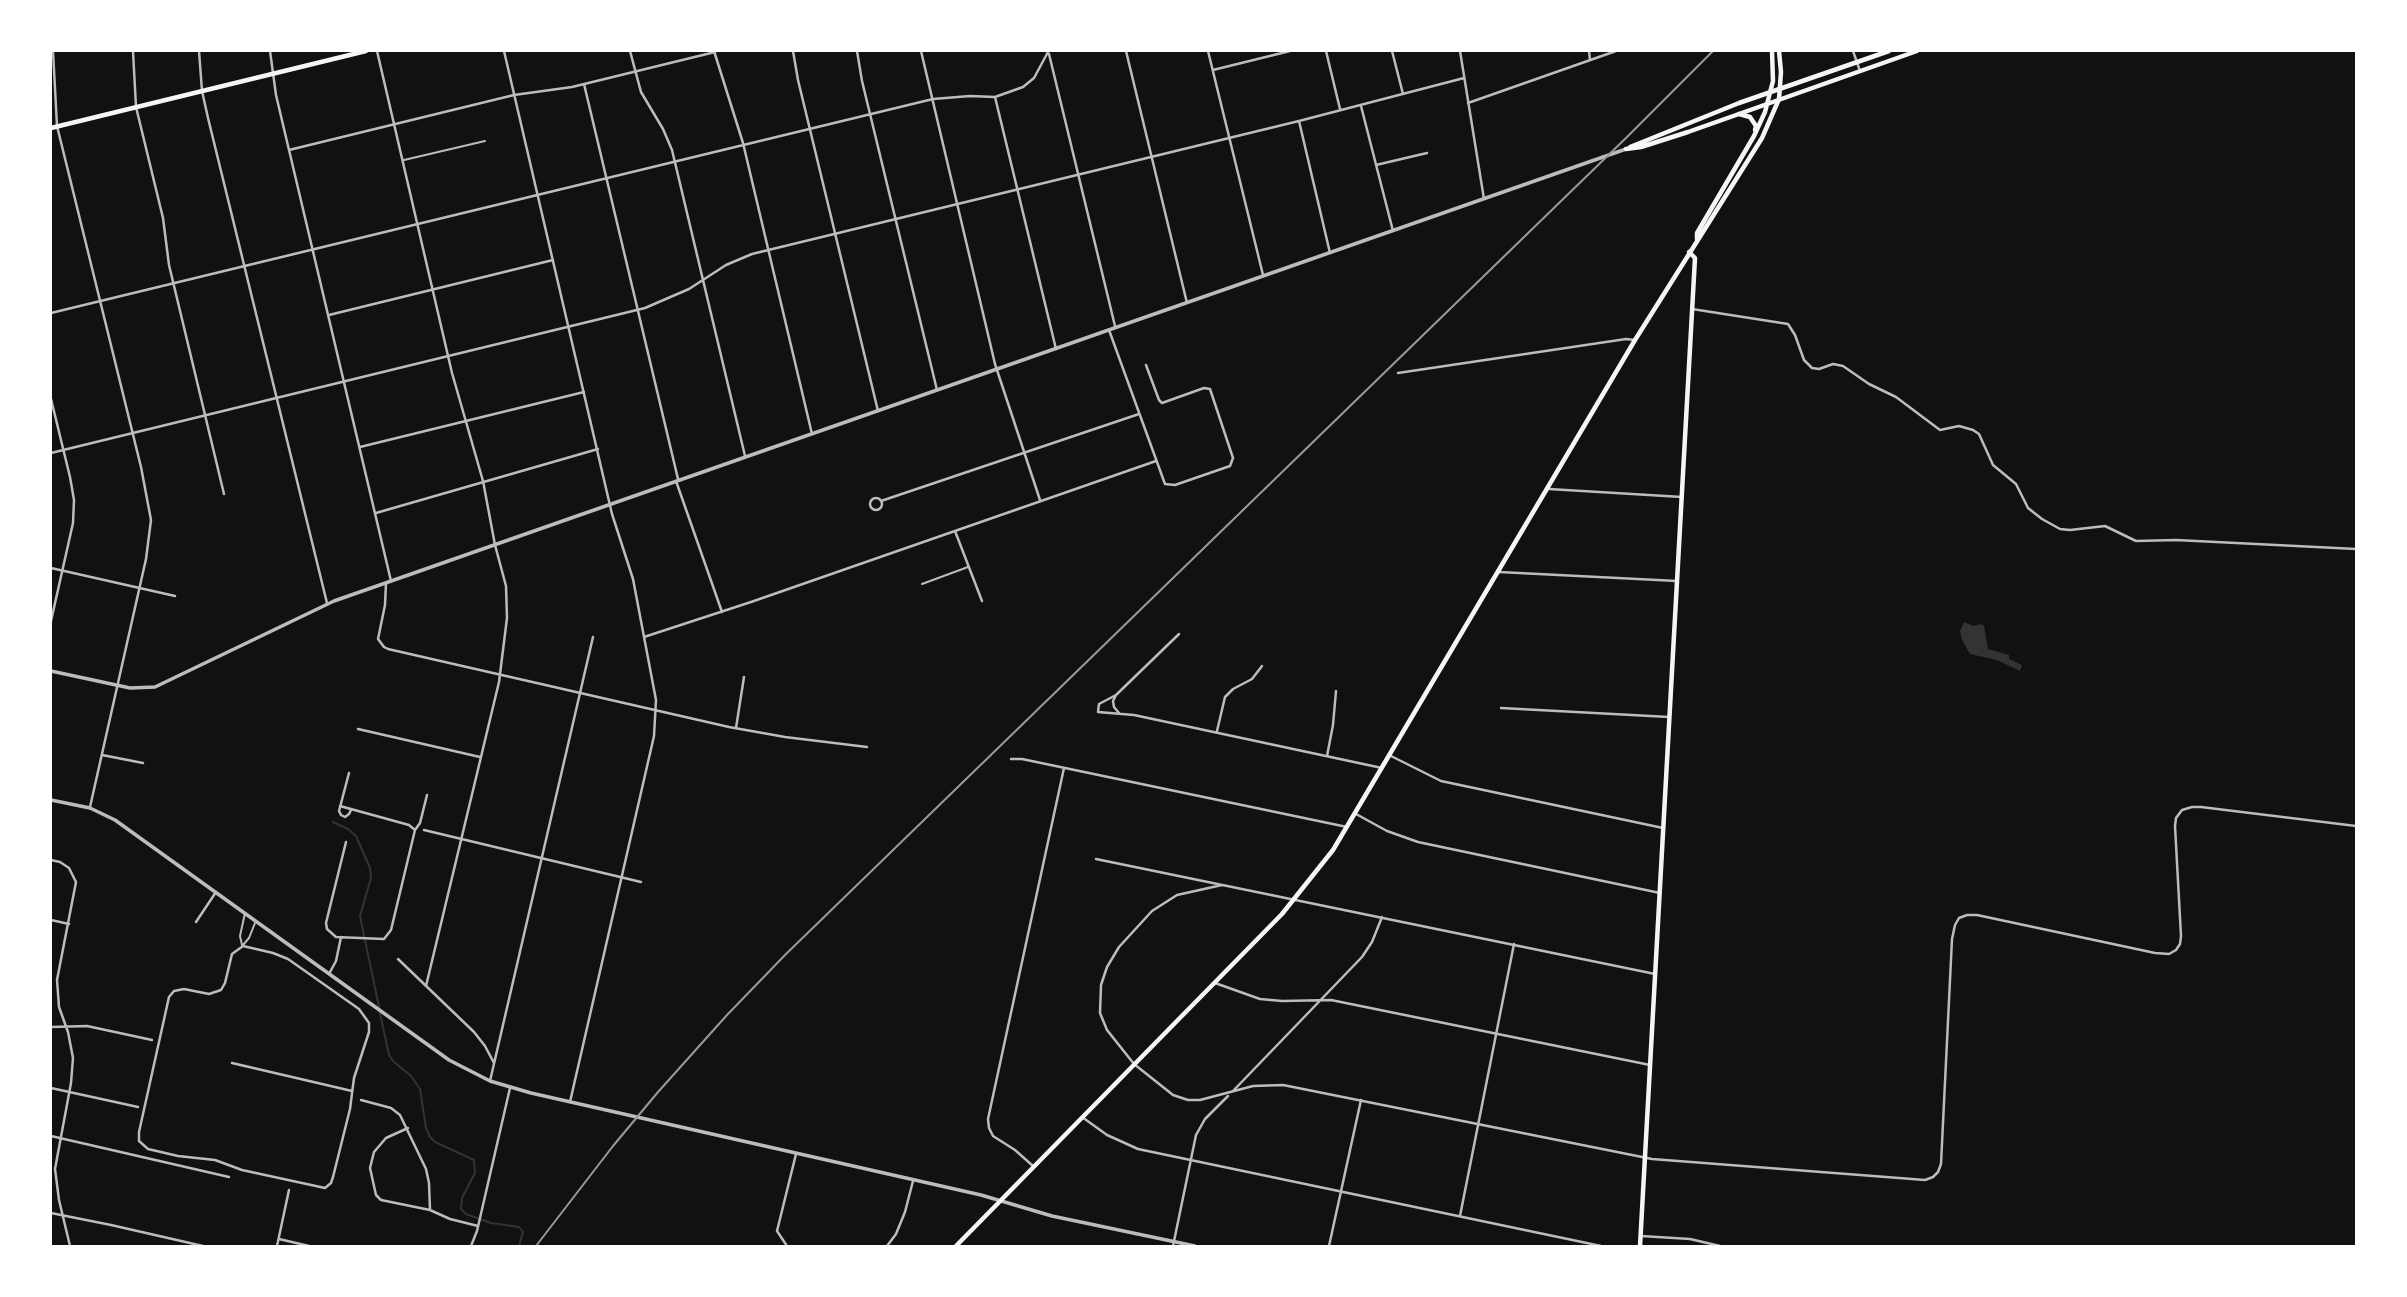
<!DOCTYPE html>
<html>
<head>
<meta charset="utf-8">
<style>
	body { margin:0 }
	#map { position:relative; width:2407px; height:1297px; overflow:hidden; background:#111; font-family:Signika,sans-serif }
	canvas { display:block }
	.frame { position:absolute; inset:0; border:52px solid #fff; pointer-events:none }
</style>
</head>
<body>
<div id="map">
<canvas width="2407" height="1297"></canvas>
<div class="frame"></div>
</div>
<script>
const ctx = document.querySelector('canvas').getContext('2d');
ctx.lineJoin = 'round';
function fillPath(path, color) {
  ctx.fillStyle = color;
  ctx.fill(path, 'evenodd');
}
function shape(rows) {
  const path = new Path2D();
  for (const r of rows) {
    if (r.length === 3) {
      path.moveTo(r[0] + r[2], r[1]);
      path.arc(r[0], r[1], r[2], 0, 2 * Math.PI);
      continue;
    }
    path.moveTo(r[0], r[1]);
    for (let i = 2; i < r.length; i += 2) path.lineTo(r[i], r[i + 1]);
  }
  return path;
}
function strokePath(path, color, width, dash) {
  ctx.strokeStyle = color;
  ctx.lineWidth = width;
  ctx.lineCap = dash ? 'butt' : 'round';
  ctx.setLineDash(dash || []);
  ctx.stroke(path);
}
fillPath(shape([
	[1964,622,1974,626,1981,624,1984,626,1988,649,2009,655,2009,659,2022,665,2020,671,1997,660,1970,654,1962,640,1960,631]
]), '#333');
strokePath(shape([
	[333,822,348,829,356,836,370,868,371,878,360,916,379,1007],
	[380,1013,389,1055,393,1061,411,1076,420,1089,426,1128,430,1137,435,1142,474,1160,475,1173,462,1198,461,1209,466,1214,491,1223,519,1227,523,1232,519,1246]
]), '#333', 2);
strokePath(shape([
	[404,160,485,141],
	[922,584,968,567],
	[242,945,240,936,245,913],
	[243,945,249,938,255,923]
]), '#bcbcbc', 2);
strokePath(shape([
	[53,51,57,126,141,467,151,520,146,559,90,807],
	[133,51,136,107,163,218,169,265,224,494],
	[199,51,202,91,208,118,327,603],
	[270,51,276,95,391,581],
	[377,51,452,373,483,481,495,545,506,586,507,618,499,682,426,986],
	[504,51,612,514,633,579,656,700,654,736,570,1102],
	[630,51,641,92,663,129,672,150,745,456],
	[714,51,743,143,812,434],
	[793,51,798,80,878,411],
	[857,51,862,81,937,390],
	[921,51,995,364,1040,500],
	[1126,51,1187,303],
	[1208,51,1263,275],
	[1326,51,1340,109],
	[1392,51,1403,94],
	[1460,51,1484,199],
	[1589,51,1590,60],
	[1853,51,1860,71],
	[1049,54,1115,326],
	[1213,70,1290,51],
	[584,84,678,479],
	[995,97,1056,349],
	[1468,103,1616,51],
	[1361,106,1393,231],
	[1299,121,1330,253],
	[289,150,514,95,572,87,715,52],
	[1376,165,1427,153],
	[1692,309,1788,324,1795,335,1804,360,1812,368,1819,369,1833,364,1843,366,1869,384,1896,397,1940,430,1959,426,1973,430,1979,434,1993,465,2016,484,2028,508,2042,519,2060,529,2070,530,2105,526,2136,541,2176,540,2356,549],
	[51,313,933,99,970,96,995,97,1023,87,1034,78,1048,52],
	[329,315,553,260],
	[1109,330,1165,484,1175,485,1230,466,1233,458,1210,389,1204,388,1162,403,1159,400,1146,365],
	[1398,373,1626,339,1635,340],
	[51,399,70,477,74,500,73,523,51,621],
	[360,447,584,392],
	[51,453,645,308,689,289,726,265,752,254,1299,121,1464,78],
	[676,481,722,612],
	[1549,489,1682,497],
	[876,504,6],
	[881,501,1139,414],
	[376,513,598,449],
	[955,531,982,601],
	[51,568,175,596],
	[1499,572,1677,581],
	[386,583,385,605,378,639,384,647,388,649,729,727,785,737,867,747],
	[1179,634,1116,695,1099,704,1098,712,1134,715,1382,768],
	[644,637,751,602,1156,461],
	[1116,695,1113,701,1114,707,1119,713],
	[1501,708,1669,717],
	[736,728,744,677],
	[358,729,480,757],
	[1217,731,1225,697,1233,689,1252,679,1262,666],
	[102,755,143,763],
	[1327,756,1333,725,1336,691],
	[1391,756,1441,781,1663,828],
	[1011,759,1022,759,1347,827],
	[349,773,339,811,341,815,345,817,349,814,351,810],
	[340,806,409,825,415,830],
	[1356,814,1387,831,1418,842,1660,893],
	[424,830,641,882],
	[346,842,326,923,327,929,336,937,384,939,391,930,415,830,420,823,427,795],
	[1096,859,1655,974],
	[51,860,60,862,69,868,76,882,57,980,59,1007,68,1032,73,1058,71,1083,55,1169,59,1200,70,1246],
	[1222,885,1177,895,1152,911,1119,947,1107,967,1101,985,1100,1013,1107,1030,1134,1064,1173,1095,1188,1100,1200,1100,1253,1086,1283,1085,1652,1159,1925,1180,1933,1177,1938,1172,1941,1164,1952,939,1955,925,1959,918,1967,915,1977,915,2155,953,2169,954,2176,950,2180,944,2181,936,2175,826,2176,818,2182,810,2192,807,2201,807,2356,826],
	[51,920,69,924],
	[196,922,216,892],
	[243,946,273,953,288,959,359,1009,369,1023,369,1032,354,1078,350,1109,333,1177,331,1183,325,1188,242,1170,215,1160,178,1156,148,1149,139,1141,139,1132,169,997,174,991,184,989,209,994,221,990,225,983,232,954,243,946],
	[398,959,474,1032,485,1046,494,1063],
	[329,974,336,961,341,937],
	[1215,983,1260,999,1282,1001,1331,1000,1650,1065],
	[51,1027,87,1026,152,1040],
	[232,1063,352,1091],
	[490,1081,593,637],
	[51,1088,138,1107],
	[1233,1091,1362,957,1372,942,1382,917],
	[361,1100,391,1108,400,1115,426,1169,429,1183,430,1210],
	[1082,1117,1107,1135,1138,1149,1601,1246],
	[408,1128,386,1138,374,1152,370,1168,376,1195,381,1200,430,1210,450,1219,478,1226],
	[51,1136,229,1177],
	[1033,1166,1015,1150,993,1136,989,1128,988,1119,1064,768],
	[51,1213,111,1225,203,1246],
	[1460,1216,1514,944],
	[1641,1236,1690,1239,1720,1246],
	[279,1239,309,1246],
	[277,1246,289,1190],
	[471,1246,477,1231,510,1088],
	[787,1246,777,1231,796,1154],
	[887,1246,896,1234,905,1212,913,1181],
	[1173,1246,1196,1135,1205,1119,1228,1096],
	[1329,1246,1361,1100]
]), '#bcbcbc', 2.5);
strokePath(shape([
	[51,671,130,688,155,687,334,601,1626,149],
	[51,800,90,808,115,820,449,1060,490,1081,531,1093,981,1195,1052,1216,1195,1246]
]), '#bcbcbc', 3.5);
strokePath(shape([
	[51,128,366,51],
	[1630,147,1739,103,1889,51],
	[1626,149,1641,147,1688,132,1917,51],
	[1640,1246,1695,258,1689,252]
]), '#f5f5f5', 4.5);
strokePath(shape([
	[1739,114,1750,117,1756,126,1755,130],
	[1697,239,1697,233,1754,136,1765,112,1773,81,1772,51],
	[956,1246,1282,914,1333,850,1635,340,1762,138,1779,99,1781,72,1779,51]
]), '#f5f5f5', 4.5);
strokePath(shape([
	[536,1246,613,1146,658,1092,727,1015,786,954,1628,136,1713,51]
]), '#9a9a9a', 2);
</script>
</body>
</html>
